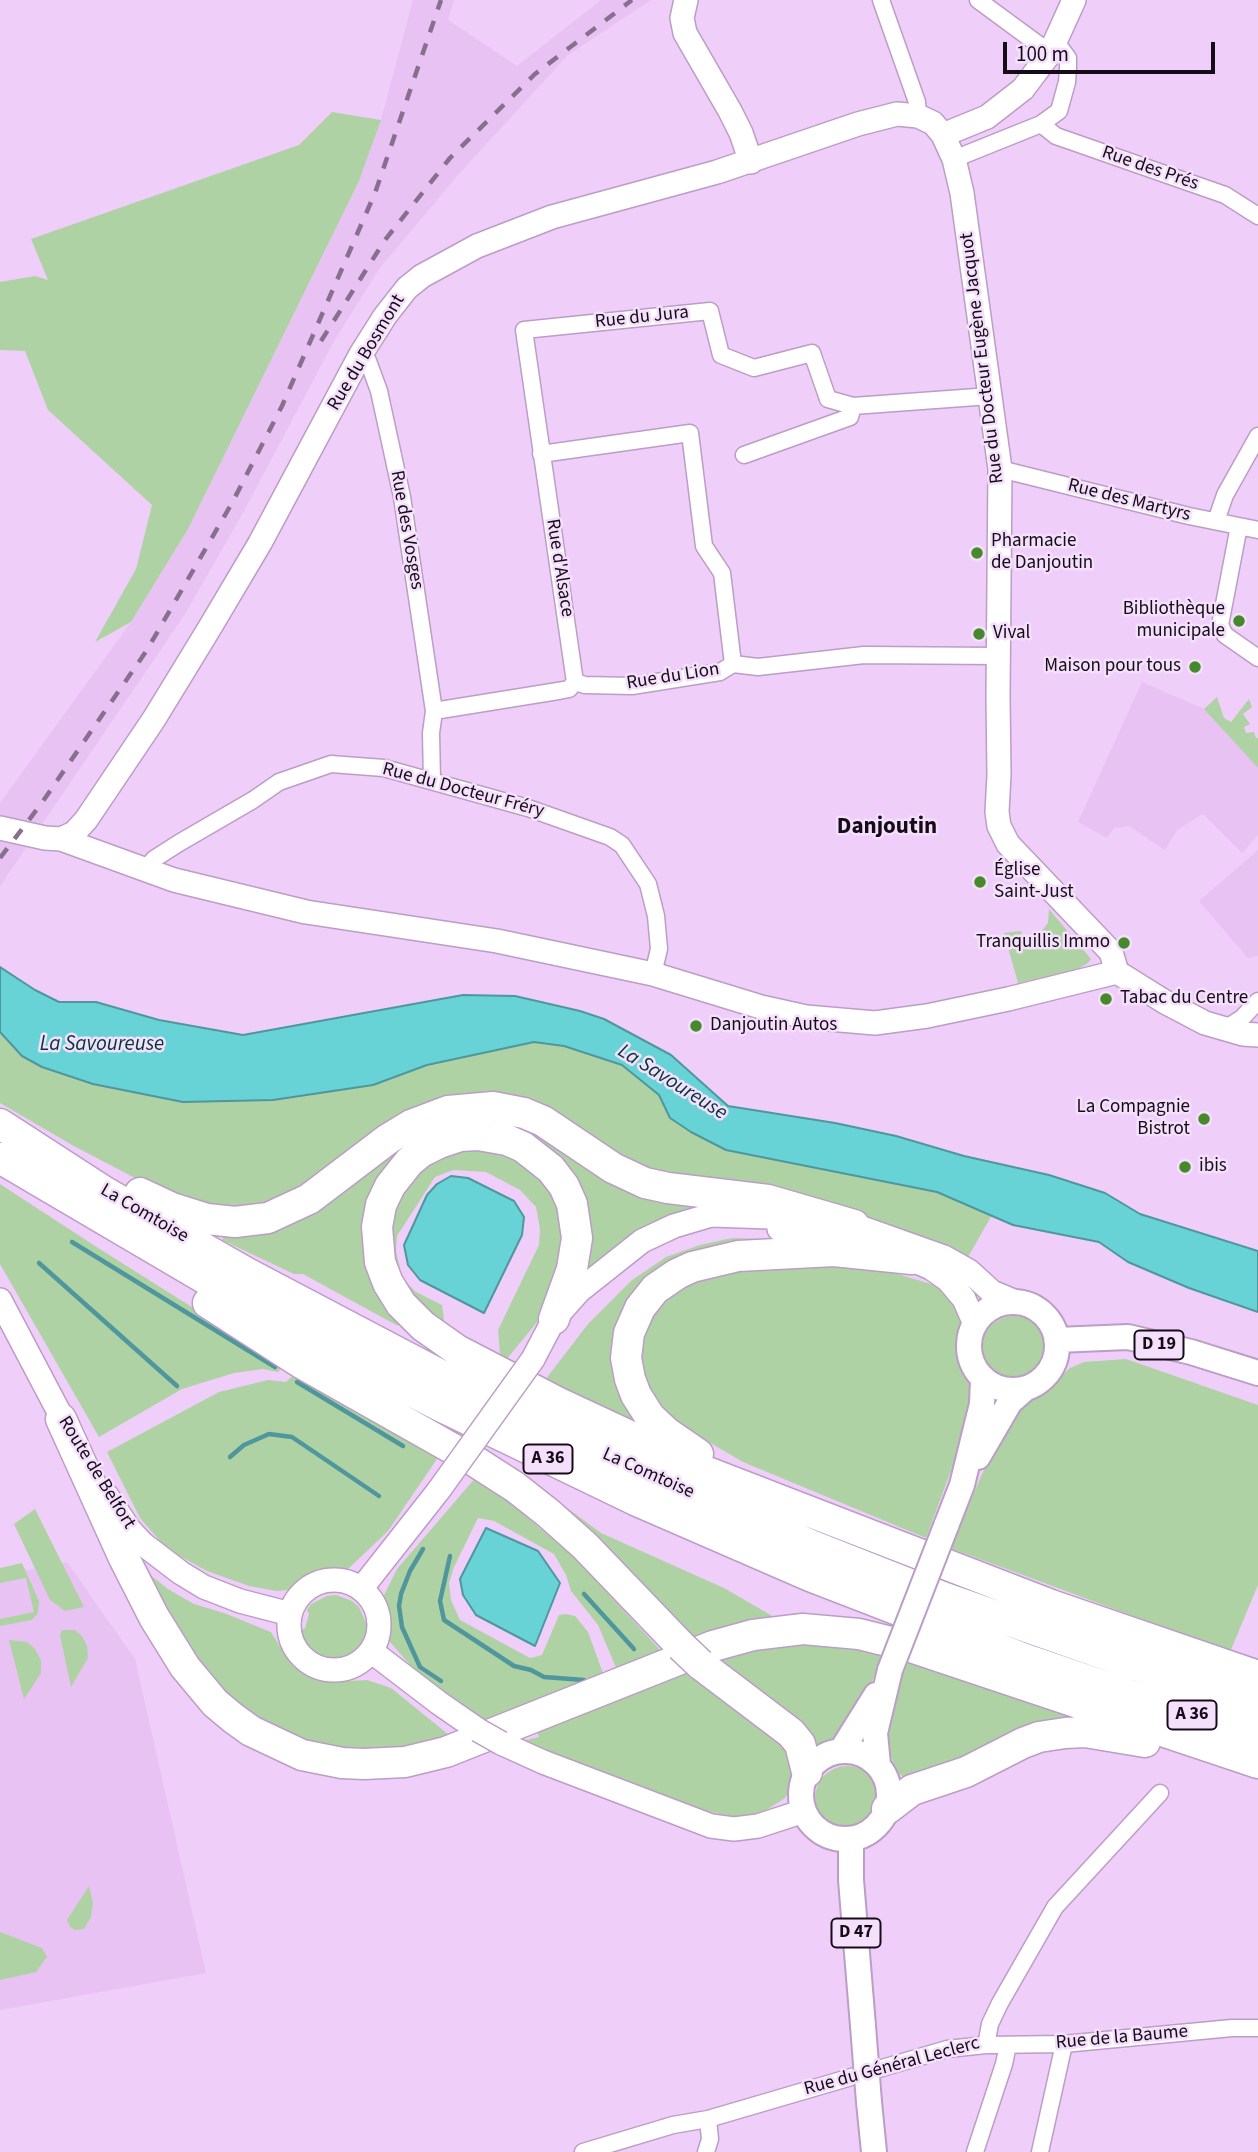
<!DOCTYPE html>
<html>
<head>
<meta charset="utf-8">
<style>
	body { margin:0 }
	#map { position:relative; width:1258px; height:2152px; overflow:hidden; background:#efcef9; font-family:"Source Sans 3",sans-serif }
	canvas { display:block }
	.scale { position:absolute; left:1003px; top:42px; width:212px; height:32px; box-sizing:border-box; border:4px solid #160b19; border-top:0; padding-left:9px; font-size:21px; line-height:24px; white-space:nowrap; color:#160b19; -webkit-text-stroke:5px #f4e0fa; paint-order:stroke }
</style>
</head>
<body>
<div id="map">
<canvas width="1258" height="2152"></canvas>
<div class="scale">100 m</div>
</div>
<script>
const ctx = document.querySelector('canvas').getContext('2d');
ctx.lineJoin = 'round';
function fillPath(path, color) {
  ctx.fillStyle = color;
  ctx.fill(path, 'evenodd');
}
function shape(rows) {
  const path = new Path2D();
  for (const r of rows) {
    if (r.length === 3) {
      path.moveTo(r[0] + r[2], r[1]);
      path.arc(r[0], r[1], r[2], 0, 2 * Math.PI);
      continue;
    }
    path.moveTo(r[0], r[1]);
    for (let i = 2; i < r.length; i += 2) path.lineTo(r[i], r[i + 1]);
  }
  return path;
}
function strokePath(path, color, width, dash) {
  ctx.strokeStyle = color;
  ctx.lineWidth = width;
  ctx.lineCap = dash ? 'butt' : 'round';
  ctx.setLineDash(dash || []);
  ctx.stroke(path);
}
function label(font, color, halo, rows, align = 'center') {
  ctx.font = font + ' "Source Sans 3",sans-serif';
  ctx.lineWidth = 5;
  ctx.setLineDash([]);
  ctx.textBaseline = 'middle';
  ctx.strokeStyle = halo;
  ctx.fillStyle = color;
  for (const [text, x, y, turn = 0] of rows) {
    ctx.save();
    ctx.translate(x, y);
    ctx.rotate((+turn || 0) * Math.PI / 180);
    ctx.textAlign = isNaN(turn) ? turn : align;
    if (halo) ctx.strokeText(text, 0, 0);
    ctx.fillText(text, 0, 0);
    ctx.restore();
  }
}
fillPath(shape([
	[413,0,454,0,448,20,517,66,601,0,651,0,568,55,458,175,379,269,334,341,244,511,185,614,0,886,0,803,131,622,188,529,359,181,381,120],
	[1142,682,1204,709,1258,767,1258,835,1242,853,1203,814,1177,830,1165,850,1129,826,1114,828,1107,838,1078,822],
	[1258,850,1258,956,1248,958,1199,901],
	[67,1562,135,1659,206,1973,0,2010,0,1576]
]), '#e8c2f3');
fillPath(shape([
	[332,112,381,120,359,181,188,529,131,622,95,642,136,569,152,505,48,410,25,351,0,350,0,282,35,276,48,280,31,239,299,145],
	[1217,697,1224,718,1231,722,1249,699,1252,707,1243,714,1250,724,1244,727,1246,733,1254,732,1256,738,1258,738,1258,768,1204,709],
	[1049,909,1091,959,1088,963,1078,969,1018,983,1004,933,1021,931,1023,939,1030,938,1031,941,1043,937,1041,932,1048,923],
	[0,1032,22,1056,93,1084,183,1102,273,1100,373,1085,427,1065,520,1045,534,1042,564,1046,622,1065,659,1095,670,1119,691,1132,726,1150,937,1192,992,1215,968,1257,903,1229,861,1214,654,1174,513,1100,320,1180,258,1209,216,1209,154,1188,72,1145,0,1103],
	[501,1118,719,1209,578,1284,584,1236,504,1132,380,1179,401,1319,398,1326,303,1274,294,1274,222,1240,227,1230,392,1147],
	[470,1148,493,1150,516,1157,556,1190,565,1257,543,1315,501,1366,498,1330,539,1245,540,1229,536,1207,520,1190,486,1172,453,1170,435,1177,397,1236,396,1251,402,1278,416,1292,442,1305,444,1319,438,1327,400,1289,387,1219,409,1175,436,1155],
	[0,1184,95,1246,284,1365,278,1372,263,1369,234,1373,182,1389,99,1437,0,1264],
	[732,1238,800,1240,730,1252,629,1309,641,1421,639,1433,542,1384,588,1324,632,1280,666,1257,700,1245],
	[782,1262,878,1268,934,1285,946,1294,957,1309,960,1319,961,1355,974,1397,973,1411,926,1538,743,1462,683,1427,656,1402,639,1372,645,1324,657,1306,698,1277],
	[1014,1348,32],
	[1126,1359,1258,1405,1258,1585,1230,1652,950,1548,982,1474,1016,1408,1040,1395,1070,1368,1084,1362],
	[297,1372,439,1456,388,1531,347,1570,318,1575,289,1590,276,1591,249,1586,207,1571,178,1555,160,1541,140,1518,107,1452,219,1392,268,1380,286,1382],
	[477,1476,570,1553,665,1655,646,1656,617,1670,598,1625,571,1591,566,1575,554,1554,494,1521,478,1518,454,1567,449,1583,451,1600,460,1620,530,1658,542,1655,559,1615,566,1614,575,1616,588,1632,604,1676,508,1711,496,1724,489,1724,420,1676,390,1642,384,1595,397,1569],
	[543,1490,601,1533,724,1588,774,1617,796,1613,823,1615,826,1622,718,1635,707,1631,692,1643,535,1491],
	[35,1509,84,1607,65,1611,50,1600,14,1524],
	[22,1563,39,1601,38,1613,32,1620,0,1626,0,1619,34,1612,26,1578,0,1583,0,1568],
	[144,1570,168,1589,194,1604,224,1613,271,1632,291,1664,312,1678,330,1682,367,1680,391,1688,454,1739,426,1750,354,1757,270,1734,185,1658],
	[336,1595,352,1601,359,1607,366,1623,366,1632,359,1648,345,1659,336,1661,319,1657,312,1652,306,1645,302,1630,305,1628,309,1614,307,1610,311,1604,327,1596],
	[62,1630,75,1630,82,1636,87,1646,88,1658,71,1687,60,1635],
	[9,1640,27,1642,35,1649,41,1660,41,1673,24,1699],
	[792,1641,885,1650,859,1713,842,1741,815,1752,712,1662,738,1656,747,1648],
	[909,1660,1103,1725,907,1780,896,1771,886,1742,890,1706],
	[682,1671,789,1749,795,1780,785,1798,757,1816,738,1818,698,1809,560,1758,522,1741,539,1737,537,1731,659,1679,667,1682],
	[847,1798,32],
	[89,1886,93,1903,91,1917,84,1929,75,1930,70,1927,67,1920],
	[0,1932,42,1948,47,1957,36,1972,0,1980]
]), '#afd2a4');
const water = shape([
	[0,967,35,990,59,1002,96,1002,159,1020,243,1035,463,995,515,996,580,1011,604,1019,671,1055,728,1106,835,1123,896,1136,964,1156,1049,1175,1105,1193,1140,1214,1258,1251,1258,1312,1189,1288,1128,1262,1099,1242,1013,1225,937,1192,726,1150,691,1132,670,1118,659,1095,622,1065,564,1046,534,1042,520,1045,427,1065,373,1085,273,1100,183,1102,93,1084,42,1067,22,1056,0,1032,0,967],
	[451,1176,468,1178,514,1201,524,1217,522,1235,484,1313,420,1280,408,1265,404,1245,427,1195,437,1184,451,1176],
	[486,1528,538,1551,560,1583,535,1646,476,1615,463,1595,460,1579,486,1528]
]);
fillPath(water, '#67d3d6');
strokePath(water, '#4f979d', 2);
strokePath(shape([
	[72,1242,275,1367],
	[39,1263,177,1386],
	[297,1382,403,1446],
	[230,1457,244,1445,269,1434,292,1437,379,1496],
	[423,1549,410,1571,401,1594,399,1606,402,1627,420,1667,441,1681],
	[450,1556,440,1601,444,1620,514,1666,531,1670,544,1677,584,1680],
	[584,1594,634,1649]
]), '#4f979d', 4.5);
const street = shape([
	[881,0,917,102,918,116],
	[978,0,1050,53],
	[1041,124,1056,136,1225,195,1258,216],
	[954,159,1041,124,1059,111,1067,82,1068,69,1068,58,1056,42],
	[361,354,368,361,379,391,402,497,434,711,431,733,432,781],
	[541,454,690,433,704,546,722,573,733,664],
	[744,455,850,417,853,406,990,396],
	[1000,469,1189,516,1258,530],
	[1216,521,1225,495,1258,436],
	[1239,526,1220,625,1225,635,1258,658],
	[575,682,524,330,710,311,721,355,754,368,812,353,828,399,853,406],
	[575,682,585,685,632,686,720,672,733,664,758,667,864,655,999,656],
	[434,711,558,691,569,689,575,682],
	[146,868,154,859,179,843,253,800,279,782,331,764,384,768,528,808,610,837,622,845,648,884,656,916,659,949,653,974],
	[1225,1029,1242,1018,1258,1001],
	[986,2045,990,2024,1000,2003,1055,1907,1160,1793],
	[583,2152,673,2125,708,2119,947,2049,986,2045,1064,2044,1232,2028,1258,2028],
	[706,2152,710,2139,708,2119],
	[975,2152,1004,2064,1008,2045],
	[1040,2152,1064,2044]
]);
const secondary = shape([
	[686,0,682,18,685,33,730,111,741,133,751,162],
	[943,135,987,117,1023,89,1050,53,1074,0],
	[0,828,45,838,61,839,74,833,86,820,154,719,209,629,260,543,361,354,385,316,407,288,422,276,477,246,552,217,717,172,858,124,897,114,918,116,933,123,943,135,954,159,962,193,1000,469,998,696,999,775,997,812,999,826,1008,844,1111,952,1117,972,1165,1002,1205,1023,1243,1034,1258,1035],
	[61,839,174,880,306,912,497,941,653,974,761,1007,806,1017,875,1023,927,1016,1008,999,1117,972],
	[837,1223,854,1225,944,1257,969,1271,992,1292,1016,1302],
	[779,1229,827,1235,856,1241],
	[908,1258,931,1268,948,1280,964,1299,975,1324],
	[0,1300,70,1433],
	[533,1359,554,1319,579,1291,642,1241,674,1226,711,1215,800,1218],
	[107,1496,129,1529,143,1544,181,1573,204,1587,240,1601,290,1614],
	[334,1625,45],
	[361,1589,439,1490],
	[371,1651,439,1703,478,1730],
	[501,1743,543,1762,711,1826,734,1829,758,1826,804,1811]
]);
const primary = shape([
	[1013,1346,44],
	[1057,1340,1128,1337,1191,1352,1258,1373],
	[978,1457,1010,1402,1026,1388],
	[946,1526,962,1485,976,1428,982,1404,983,1378],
	[845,1795,44],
	[841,1751,876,1695],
	[878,1765,875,1733,890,1670],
	[851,1839,851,1880,863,2026],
	[869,2102,874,2152]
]);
const highway = shape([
	[0,1124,105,1192,247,1273,454,1382,644,1472,813,1546,945,1598,1135,1665,1258,1705],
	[0,1158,284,1325,438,1405,635,1500,810,1576,1025,1659,1127,1694,1258,1735],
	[140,1193,172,1208,207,1219,235,1222,268,1218,309,1199,388,1139,411,1125,448,1111,493,1107,524,1113,543,1121,613,1168,645,1183,668,1188,768,1200,854,1225],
	[208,1303,301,1363,476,1462,515,1487,548,1513,585,1546,681,1646],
	[554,1319,572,1269,577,1238,572,1204,564,1186,551,1169,523,1147,507,1140,478,1135,460,1136,439,1143,421,1152,409,1162,390,1186,381,1205,377,1227,380,1262,388,1283,401,1304,423,1326,457,1350,557,1402,707,1472,1051,1605,1258,1676],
	[61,1419,124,1558,154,1617,185,1667,215,1703,233,1718,251,1731,302,1755,342,1763,364,1764,405,1762,446,1752,713,1646,753,1635,803,1629,859,1634,911,1647,1258,1763],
	[698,1454,666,1432,650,1417,636,1395,630,1379,626,1358,629,1333,640,1308,655,1289,677,1274,692,1267,738,1256,834,1251,912,1259],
	[700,1664,791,1733,800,1744,807,1772],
	[887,1809,912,1790,966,1772,1023,1743,1039,1737,1065,1733,1085,1732,1145,1742]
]);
strokePath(street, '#bc9dc6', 19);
strokePath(secondary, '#bc9dc6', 26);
strokePath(primary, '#bc9dc6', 28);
strokePath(highway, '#bc9dc6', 33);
strokePath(street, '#fff', 16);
strokePath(secondary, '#fff', 23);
strokePath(primary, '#fff', 24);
strokePath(highway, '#fff', 30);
strokePath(shape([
	[321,341,385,240,450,158,535,74,632,0],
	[0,858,41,804,147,650,232,503,282,406,375,193,441,0]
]), '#86708d', 4.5, [12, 12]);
const secondaryBridge = shape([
	[439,1490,533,1359],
	[478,1730,501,1743]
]);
const primaryBridge = shape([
	[890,1670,946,1526],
	[863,2026,869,2102]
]);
const highwayBridge = shape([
	[681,1646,700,1664]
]);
strokePath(secondaryBridge, '#bc9dc6', 26, []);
strokePath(primaryBridge, '#bc9dc6', 28, []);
strokePath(highwayBridge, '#bc9dc6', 33, []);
strokePath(secondaryBridge, '#fff', 23);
strokePath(primaryBridge, '#fff', 24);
strokePath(highwayBridge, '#fff', 30);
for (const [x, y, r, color] of [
	[977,553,7,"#46892c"],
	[1239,621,7,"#46892c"],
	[979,634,7,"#46892c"],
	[1195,667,7,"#46892c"],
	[980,882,7,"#46892c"],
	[1124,943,7,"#46892c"],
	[1106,999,7,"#46892c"],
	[696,1026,7,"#46892c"],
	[1204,1119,7,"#46892c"],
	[1185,1167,7,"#46892c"]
]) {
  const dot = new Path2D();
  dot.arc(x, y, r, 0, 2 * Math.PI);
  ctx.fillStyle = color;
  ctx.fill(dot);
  strokePath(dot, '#f4e0fa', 2.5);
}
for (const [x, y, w] of [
	[1159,1345,49],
	[548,1459,49],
	[1192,1715,49],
	[856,1933,49]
]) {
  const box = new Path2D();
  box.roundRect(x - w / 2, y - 14.5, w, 29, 5);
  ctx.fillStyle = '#f4e0fa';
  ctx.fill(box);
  strokePath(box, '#160b19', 2);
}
label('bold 18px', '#160b19', null, [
	["D 19",1159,1345],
	["A 36",548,1459],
	["A 36",1192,1715],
	["D 47",856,1933]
]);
label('19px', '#160b19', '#f4e0fa', [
	["Rue des Prés",1150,169,19],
	["Rue du Jura",642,318,-6],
	["Rue du Bosmont",367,353,-59],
	["Rue du Docteur Eugène Jacquot",983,358,-97],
	["Rue des Martyrs",1129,501,14],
	["Rue des Vosges",406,530,80],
	["Rue d'Alsace",559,568,81],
	["Rue du Lion",673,677,-9],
	["Rue du Docteur Fréry",463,791,15],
	["La Comtoise",144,1214,30],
	["Route de Belfort",96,1473,58],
	["La Comtoise",648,1474,24],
	["Rue de la Baume",1122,2038,-5],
	["Rue du Général Leclerc",892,2067,-15]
]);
label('19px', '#160b19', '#f4e0fa', [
	["Pharmacie",991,542],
	["de Danjoutin",991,564],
	["Bibliothèque",1225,610,"right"],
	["municipale",1225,632,"right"],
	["Vival",993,634],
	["Maison pour tous",1181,667,"right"],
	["Église",994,871],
	["Saint-Just",994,893],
	["Tranquillis Immo",1110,943,"right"],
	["Tabac du Centre",1120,999],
	["Danjoutin Autos",710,1026],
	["La Compagnie",1190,1108,"right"],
	["Bistrot",1190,1130,"right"],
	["ibis",1199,1167]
], 'left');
label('italic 21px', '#003638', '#f4e0fa', [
	["La Savoureuse",102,1045],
	["La Savoureuse",672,1083,32]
]);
label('bold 23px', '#160b19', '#f4e0fa', [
	["Danjoutin",887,828]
]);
</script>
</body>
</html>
